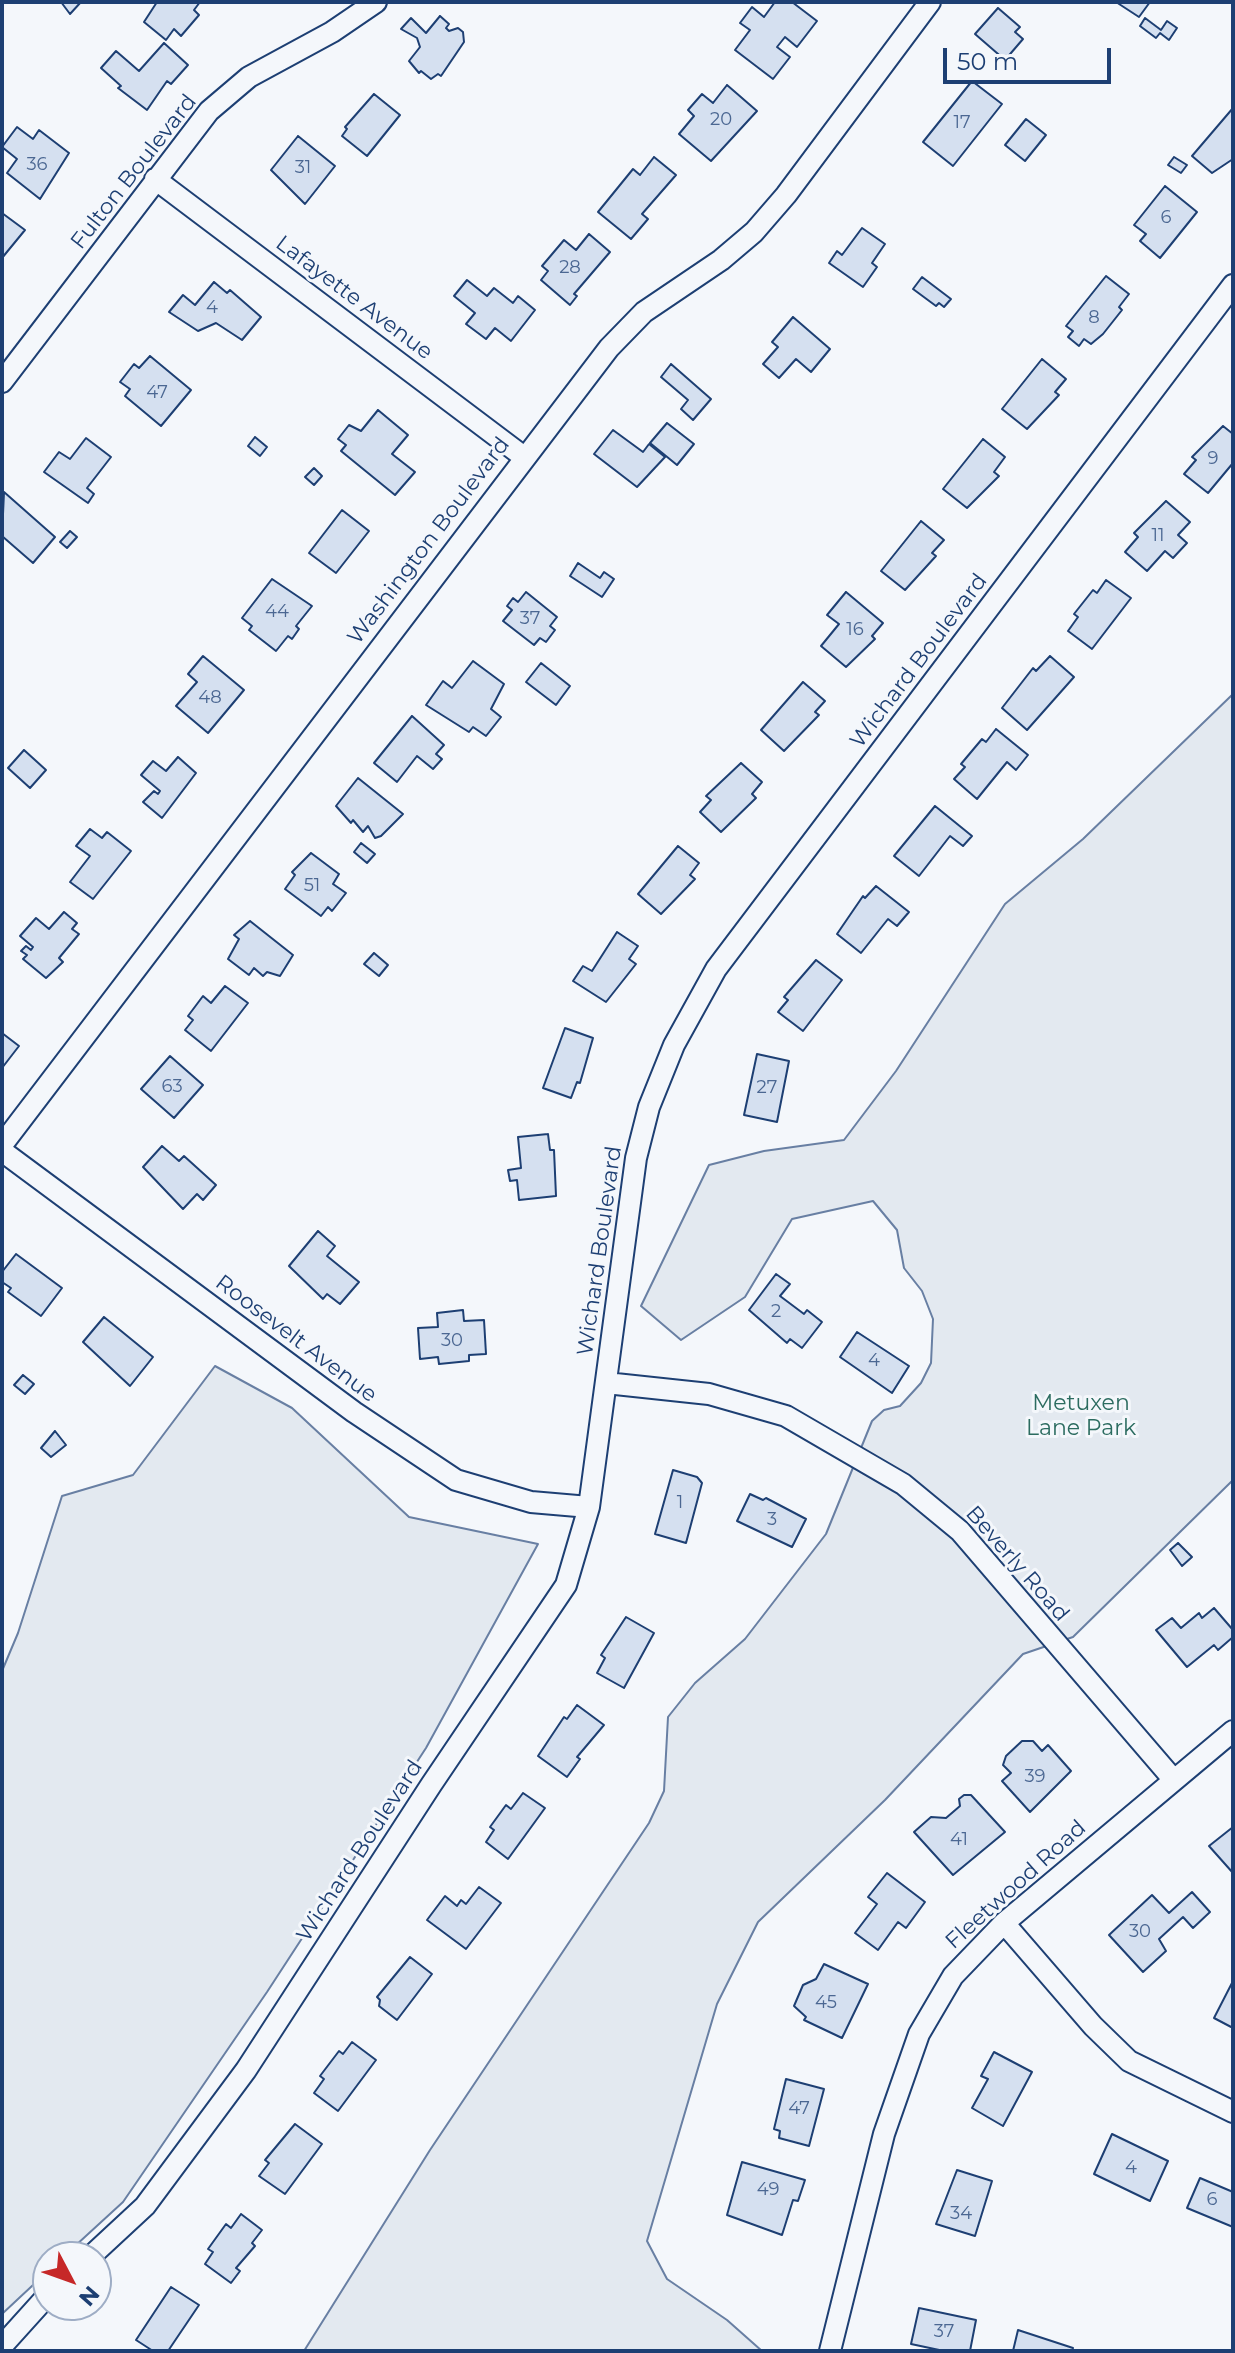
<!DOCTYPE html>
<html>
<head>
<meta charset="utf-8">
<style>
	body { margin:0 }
	#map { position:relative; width:1235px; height:2353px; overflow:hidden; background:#f4f7fb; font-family:Montserrat,sans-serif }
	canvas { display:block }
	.frame { position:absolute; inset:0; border:4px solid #1d3f73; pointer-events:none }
	.north { position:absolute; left:32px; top:2241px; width:80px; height:80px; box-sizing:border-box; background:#f4f7fb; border:2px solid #9eadc5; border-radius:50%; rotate:131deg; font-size:22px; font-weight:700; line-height:32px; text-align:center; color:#1d3f73 }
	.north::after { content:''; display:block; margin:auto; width:28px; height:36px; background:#c62828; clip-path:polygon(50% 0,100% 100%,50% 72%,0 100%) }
	.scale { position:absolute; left:943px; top:48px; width:168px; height:36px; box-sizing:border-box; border:4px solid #1d3f73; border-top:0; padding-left:10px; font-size:24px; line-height:28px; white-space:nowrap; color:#1d3f73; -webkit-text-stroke:6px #f4f7fb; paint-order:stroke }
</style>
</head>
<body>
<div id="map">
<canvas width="1235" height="2353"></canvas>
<div class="frame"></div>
<div class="north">N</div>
<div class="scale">50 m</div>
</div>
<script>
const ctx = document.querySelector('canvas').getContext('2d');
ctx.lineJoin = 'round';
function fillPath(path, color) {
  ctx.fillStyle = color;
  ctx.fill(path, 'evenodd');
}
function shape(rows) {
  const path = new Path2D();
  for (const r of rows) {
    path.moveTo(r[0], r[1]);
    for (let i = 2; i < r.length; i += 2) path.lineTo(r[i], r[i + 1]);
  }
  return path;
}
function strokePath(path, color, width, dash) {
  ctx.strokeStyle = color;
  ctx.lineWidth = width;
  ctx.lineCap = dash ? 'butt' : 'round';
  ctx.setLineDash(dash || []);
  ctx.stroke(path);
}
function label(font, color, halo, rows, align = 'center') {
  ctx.font = font + ' Montserrat,sans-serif';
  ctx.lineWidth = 6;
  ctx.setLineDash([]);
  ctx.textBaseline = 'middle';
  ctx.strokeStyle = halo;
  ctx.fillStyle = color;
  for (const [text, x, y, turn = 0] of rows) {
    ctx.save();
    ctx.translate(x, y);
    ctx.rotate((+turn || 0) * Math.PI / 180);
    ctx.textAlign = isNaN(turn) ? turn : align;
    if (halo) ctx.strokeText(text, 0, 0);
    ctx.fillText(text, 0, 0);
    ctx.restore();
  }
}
const green = shape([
	[1233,694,1233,1480,1073,1637,1023,1654,885,1800,758,1922,717,2004,647,2241,667,2279,727,2320,762,2351,304,2351,430,2150,649,1823,664,1791,668,1717,695,1683,745,1639,826,1534,872,1421,884,1410,900,1406,921,1383,931,1363,933,1319,922,1291,904,1268,897,1230,873,1201,792,1219,745,1297,681,1340,641,1306,709,1165,764,1151,844,1140,896,1071,1005,904,1083,839,1233,694],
	[215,1366,292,1408,409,1517,538,1544,426,1748,267,1992,123,2202,63,2257,48,2257,48,2271,2,2314,2,1671,18,1633,62,1496,133,1475,215,1366]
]);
fillPath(green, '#e3e9f0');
strokePath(green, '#687fa3', 2);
const building = shape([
	[61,2,81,2,70,14,61,2],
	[157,2,200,2,194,10,199,15,181,36,174,29,166,40,144,22,157,2],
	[775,2,792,2,817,21,797,47,785,37,777,47,790,57,773,79,735,50,750,30,740,23,752,7,764,17,775,2],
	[1116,2,1150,2,1139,17,1116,2],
	[998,8,1020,27,1015,32,1023,39,1005,60,975,34,998,8],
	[440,16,449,24,446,28,449,31,458,28,463,32,464,42,441,76,438,74,431,79,421,71,419,73,409,61,420,47,417,38,401,29,411,18,426,33,440,16],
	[1145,18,1161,30,1167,21,1177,28,1169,40,1160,33,1156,38,1140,26,1145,18],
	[164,43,188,65,171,84,167,81,147,110,118,88,121,86,101,68,116,51,139,71,164,43],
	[972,81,1002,104,953,166,923,142,972,81],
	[727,85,757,111,711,161,679,134,694,116,688,110,702,94,713,103,727,85],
	[374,94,400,115,367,156,342,136,347,129,345,127,374,94],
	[1233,108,1233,159,1212,173,1192,156,1233,108],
	[1026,119,1046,135,1025,161,1005,145,1026,119],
	[17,127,33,139,39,130,69,153,40,199,7,173,17,159,2,147,17,127],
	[298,136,335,166,305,204,271,170,298,136],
	[654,157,676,175,642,214,648,219,631,239,598,212,633,169,640,175,654,157],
	[1174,157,1187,165,1181,173,1168,165,1174,157],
	[1165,186,1197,212,1160,258,1140,241,1146,234,1134,225,1165,186],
	[2,213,25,230,2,258,2,213],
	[862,228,885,244,872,263,877,267,863,287,829,263,837,251,842,255,862,228],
	[589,234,610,252,574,294,577,296,570,305,541,280,548,271,542,266,564,240,576,250,589,234],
	[1106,276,1129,294,1119,307,1122,310,1103,334,1091,344,1084,339,1079,346,1068,337,1073,331,1066,326,1106,276],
	[922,277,951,299,944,307,939,303,936,306,913,289,922,277],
	[467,280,487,296,494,288,513,303,518,296,535,310,511,341,495,328,486,339,466,324,475,313,454,296,467,280],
	[214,282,227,293,230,290,261,317,242,340,216,323,198,331,169,312,183,295,195,305,214,282],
	[793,317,830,349,811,372,796,359,779,378,763,364,778,347,772,342,793,317],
	[150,356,191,390,161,426,125,396,130,389,120,382,134,364,139,368,150,356],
	[1042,359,1066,379,1055,392,1059,395,1027,429,1002,409,1042,359],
	[671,364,711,399,693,420,681,409,688,400,661,377,671,364],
	[378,410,408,435,392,454,415,472,395,495,341,451,346,445,338,439,349,425,361,431,378,410],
	[667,423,694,444,677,465,650,443,667,423],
	[1223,426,1233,434,1233,463,1208,493,1184,474,1196,460,1192,457,1223,426],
	[613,430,643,452,649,444,665,457,637,487,594,454,613,430],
	[255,437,267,447,260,456,248,446,255,437],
	[86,438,111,457,87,488,94,494,88,503,44,472,59,452,70,459,86,438],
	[983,439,1005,457,994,472,999,476,967,508,943,489,983,439],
	[314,468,322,476,314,485,305,477,314,468],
	[4,492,55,537,33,563,2,536,4,492],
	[1166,501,1190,522,1178,535,1187,543,1173,558,1165,551,1147,571,1125,552,1138,537,1134,533,1166,501],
	[342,510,369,531,336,573,309,553,342,510],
	[921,521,944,540,932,553,936,556,905,590,881,571,921,521],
	[70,531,77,537,67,548,60,542,70,531],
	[578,563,600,578,604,572,614,579,602,597,570,576,578,563],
	[272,579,312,606,296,626,299,629,292,639,288,636,276,651,249,630,252,626,242,618,272,579],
	[1106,580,1131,598,1092,649,1068,631,1078,617,1074,614,1093,590,1097,593,1106,580],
	[526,592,557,617,550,626,555,630,546,642,540,638,534,645,503,621,512,610,507,606,513,598,518,602,526,592],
	[846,592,883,623,872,636,875,639,846,667,821,646,839,624,827,615,846,592],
	[203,656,244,690,208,733,176,706,197,682,188,674,203,656],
	[1050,656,1074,677,1027,730,1002,708,1033,668,1036,671,1050,656],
	[473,661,504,684,491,709,501,717,486,736,473,727,469,732,426,705,443,681,452,688,473,661],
	[541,663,570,686,556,705,526,682,541,663],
	[803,682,825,701,815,712,819,715,784,751,761,730,803,682],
	[412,716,444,745,436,754,442,759,433,769,417,756,397,782,374,763,412,716],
	[996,729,1028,755,1016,770,1007,762,977,799,954,779,965,767,961,764,982,739,986,742,996,729],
	[24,750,46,770,30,788,8,768,24,750],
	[178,757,196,773,162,818,143,802,154,791,158,794,160,791,141,775,153,761,166,771,178,757],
	[741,763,762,782,752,794,756,798,721,832,700,812,711,800,706,796,741,763],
	[358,778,403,814,381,836,375,838,368,826,363,832,353,820,351,823,336,806,358,778],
	[935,806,972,836,963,846,950,836,919,876,894,856,935,806],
	[90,829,102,838,107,832,131,851,93,899,70,882,90,856,76,846,90,829],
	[361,843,375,854,367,863,354,852,361,843],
	[678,846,699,863,690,875,695,879,661,914,638,894,678,846],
	[311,853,339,874,333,884,346,893,332,911,328,907,321,916,285,889,295,875,292,872,311,853],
	[876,886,909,912,897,926,888,919,861,953,837,934,863,896,865,898,876,886],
	[64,912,77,923,72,929,79,934,59,958,63,962,46,978,23,959,27,955,21,951,26,946,31,950,33,947,20,936,36,918,49,929,64,912],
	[250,921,293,955,280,976,267,972,263,976,254,968,249,975,228,959,239,939,234,935,250,921],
	[617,932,638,946,629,959,636,964,606,1002,573,981,583,966,592,971,617,932],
	[374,953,388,965,379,976,364,964,374,953],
	[816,960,842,980,803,1031,778,1012,788,1000,784,997,816,960],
	[225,986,248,1003,211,1051,185,1030,193,1020,188,1016,203,996,211,1003,225,986],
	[565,1028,593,1038,580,1083,577,1082,571,1098,543,1088,565,1028],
	[2,1033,19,1046,2,1068,2,1033],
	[757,1054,789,1061,777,1122,744,1115,757,1054],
	[170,1056,203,1085,174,1118,141,1089,170,1056],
	[548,1134,550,1150,554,1150,556,1196,519,1200,517,1180,510,1181,508,1170,521,1168,518,1137,548,1134],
	[162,1146,179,1161,184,1156,216,1185,203,1200,197,1194,183,1209,143,1167,162,1146],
	[318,1231,335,1246,327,1256,359,1282,340,1304,327,1294,323,1299,289,1266,318,1231],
	[16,1254,62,1288,41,1316,8,1292,11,1288,2,1282,2,1272,16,1254],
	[776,1274,790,1284,780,1296,804,1314,807,1310,822,1322,802,1348,790,1339,787,1343,749,1310,776,1274],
	[463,1310,464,1321,484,1320,486,1354,469,1355,469,1361,439,1364,438,1357,420,1359,418,1328,438,1327,437,1313,463,1310],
	[104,1317,153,1357,130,1386,83,1342,104,1317],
	[857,1332,909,1366,892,1393,840,1357,857,1332],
	[23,1375,34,1384,25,1394,14,1385,23,1375],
	[55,1431,66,1445,51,1457,41,1448,55,1431],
	[673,1470,697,1477,702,1483,686,1543,655,1534,673,1470],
	[750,1494,763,1500,766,1498,806,1519,792,1547,737,1521,750,1494],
	[1178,1543,1192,1557,1182,1566,1170,1550,1178,1543],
	[1214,1608,1233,1630,1233,1637,1218,1650,1214,1645,1187,1667,1156,1630,1172,1618,1181,1628,1199,1613,1202,1618,1214,1608],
	[626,1617,654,1633,624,1688,597,1673,605,1658,601,1655,626,1617],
	[577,1705,604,1725,577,1757,580,1759,567,1777,538,1756,564,1717,567,1719,577,1705],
	[1022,1741,1033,1741,1042,1751,1048,1745,1071,1771,1030,1812,1002,1781,1011,1773,1003,1765,1006,1756,1022,1741],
	[523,1793,545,1808,508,1859,486,1842,494,1830,490,1827,506,1805,511,1809,523,1793],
	[964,1795,971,1795,1005,1832,953,1875,914,1832,931,1817,946,1818,960,1806,959,1799,964,1795],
	[1233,1827,1233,1873,1209,1846,1233,1827],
	[887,1873,925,1902,906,1928,898,1922,878,1950,855,1933,877,1904,868,1897,887,1873],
	[479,1887,501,1903,466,1949,427,1920,445,1896,457,1906,461,1900,466,1904,479,1887],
	[1192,1892,1210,1912,1193,1928,1183,1917,1159,1939,1166,1951,1143,1972,1109,1935,1152,1895,1169,1913,1192,1892],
	[410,1957,432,1974,397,2020,379,2006,380,2000,377,1997,410,1957],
	[824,1964,868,1984,842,2038,804,2020,806,2017,794,2006,803,1985,816,1979,824,1964],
	[1233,1981,1233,2028,1214,2018,1233,1981],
	[352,2042,376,2060,338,2111,314,2093,324,2079,320,2076,339,2051,343,2054,352,2042],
	[994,2052,1032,2072,1003,2126,972,2108,988,2079,981,2076,994,2052],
	[786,2079,824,2089,809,2146,779,2138,780,2131,774,2129,786,2079],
	[295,2124,322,2144,285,2194,259,2176,269,2163,265,2160,295,2124],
	[1112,2134,1168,2161,1150,2201,1094,2174,1112,2134],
	[742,2162,805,2180,798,2201,793,2200,782,2235,727,2215,742,2162],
	[957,2170,992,2181,975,2236,936,2224,957,2170],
	[1200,2178,1233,2192,1233,2227,1187,2208,1200,2178],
	[241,2214,262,2230,252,2243,255,2246,236,2268,240,2271,231,2283,205,2264,213,2252,208,2249,226,2224,231,2228,241,2214],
	[171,2287,199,2305,168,2351,153,2351,136,2340,171,2287],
	[919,2308,976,2320,970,2351,944,2351,911,2344,919,2308],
	[1018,2330,1073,2348,1072,2351,1013,2351,1018,2330]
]);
fillPath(building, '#d5e0f0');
strokePath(building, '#1d3f73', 2);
const street = shape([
	[155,179,524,457],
	[2,382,209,111,249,77,332,32,376,2],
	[2,1145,609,348,644,312,721,260,754,232,786,195,930,2],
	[2,1151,354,1412,456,1480,531,1502,589,1507],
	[606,1383,709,1394,786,1416,903,1484,960,1531,1173,1779],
	[1004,1923,1093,2026,1129,2061,1233,2112],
	[90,2257,145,2206,246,2070,431,1785,566,1585,589,1507,636,1158,649,1107,674,1045,716,969,1233,285],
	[2,2346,48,2295],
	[830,2351,884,2134,919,2034,953,1976,1004,1923,1233,1731]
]);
strokePath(street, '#1d3f73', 24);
strokePath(street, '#f4f7fb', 20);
label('18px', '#4b6792', null, [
	["20",721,120],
	["17",962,123],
	["36",37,165],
	["31",303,168],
	["6",1166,218],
	["28",570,268],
	["4",212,308],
	["8",1094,318],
	["47",157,393],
	["9",1213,459],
	["11",1158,536],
	["44",277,612],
	["37",530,619],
	["16",855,630],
	["48",210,698],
	["51",312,886],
	["63",172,1087],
	["27",767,1088],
	["2",776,1312],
	["30",452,1341],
	["4",874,1361],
	["1",680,1503],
	["3",772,1520],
	["39",1035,1777],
	["41",959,1840],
	["30",1140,1932],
	["45",826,2003],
	["47",799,2109],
	["4",1131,2168],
	["49",768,2190],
	["6",1212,2200],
	["34",961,2214],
	["37",944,2332]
]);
label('22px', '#1d3f73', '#f4f7fb', [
	["Fulton Boulevard",134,172,-52],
	["Lafayette Avenue",354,298,37],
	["Washington Boulevard",429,541,-53],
	["Wichard Boulevard",919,661,-53],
	["Wichard Boulevard",600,1251,-82],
	["Roosevelt Avenue",296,1339,37],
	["Beverly Road",1017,1564,49],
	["Wichard Boulevard",360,1851,-57],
	["Fleetwood Road",1016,1885,-42]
]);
label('22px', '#2c6c60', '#f4f7fb', [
	["Metuxen",1081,1404],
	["Lane Park",1081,1429]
]);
</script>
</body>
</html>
